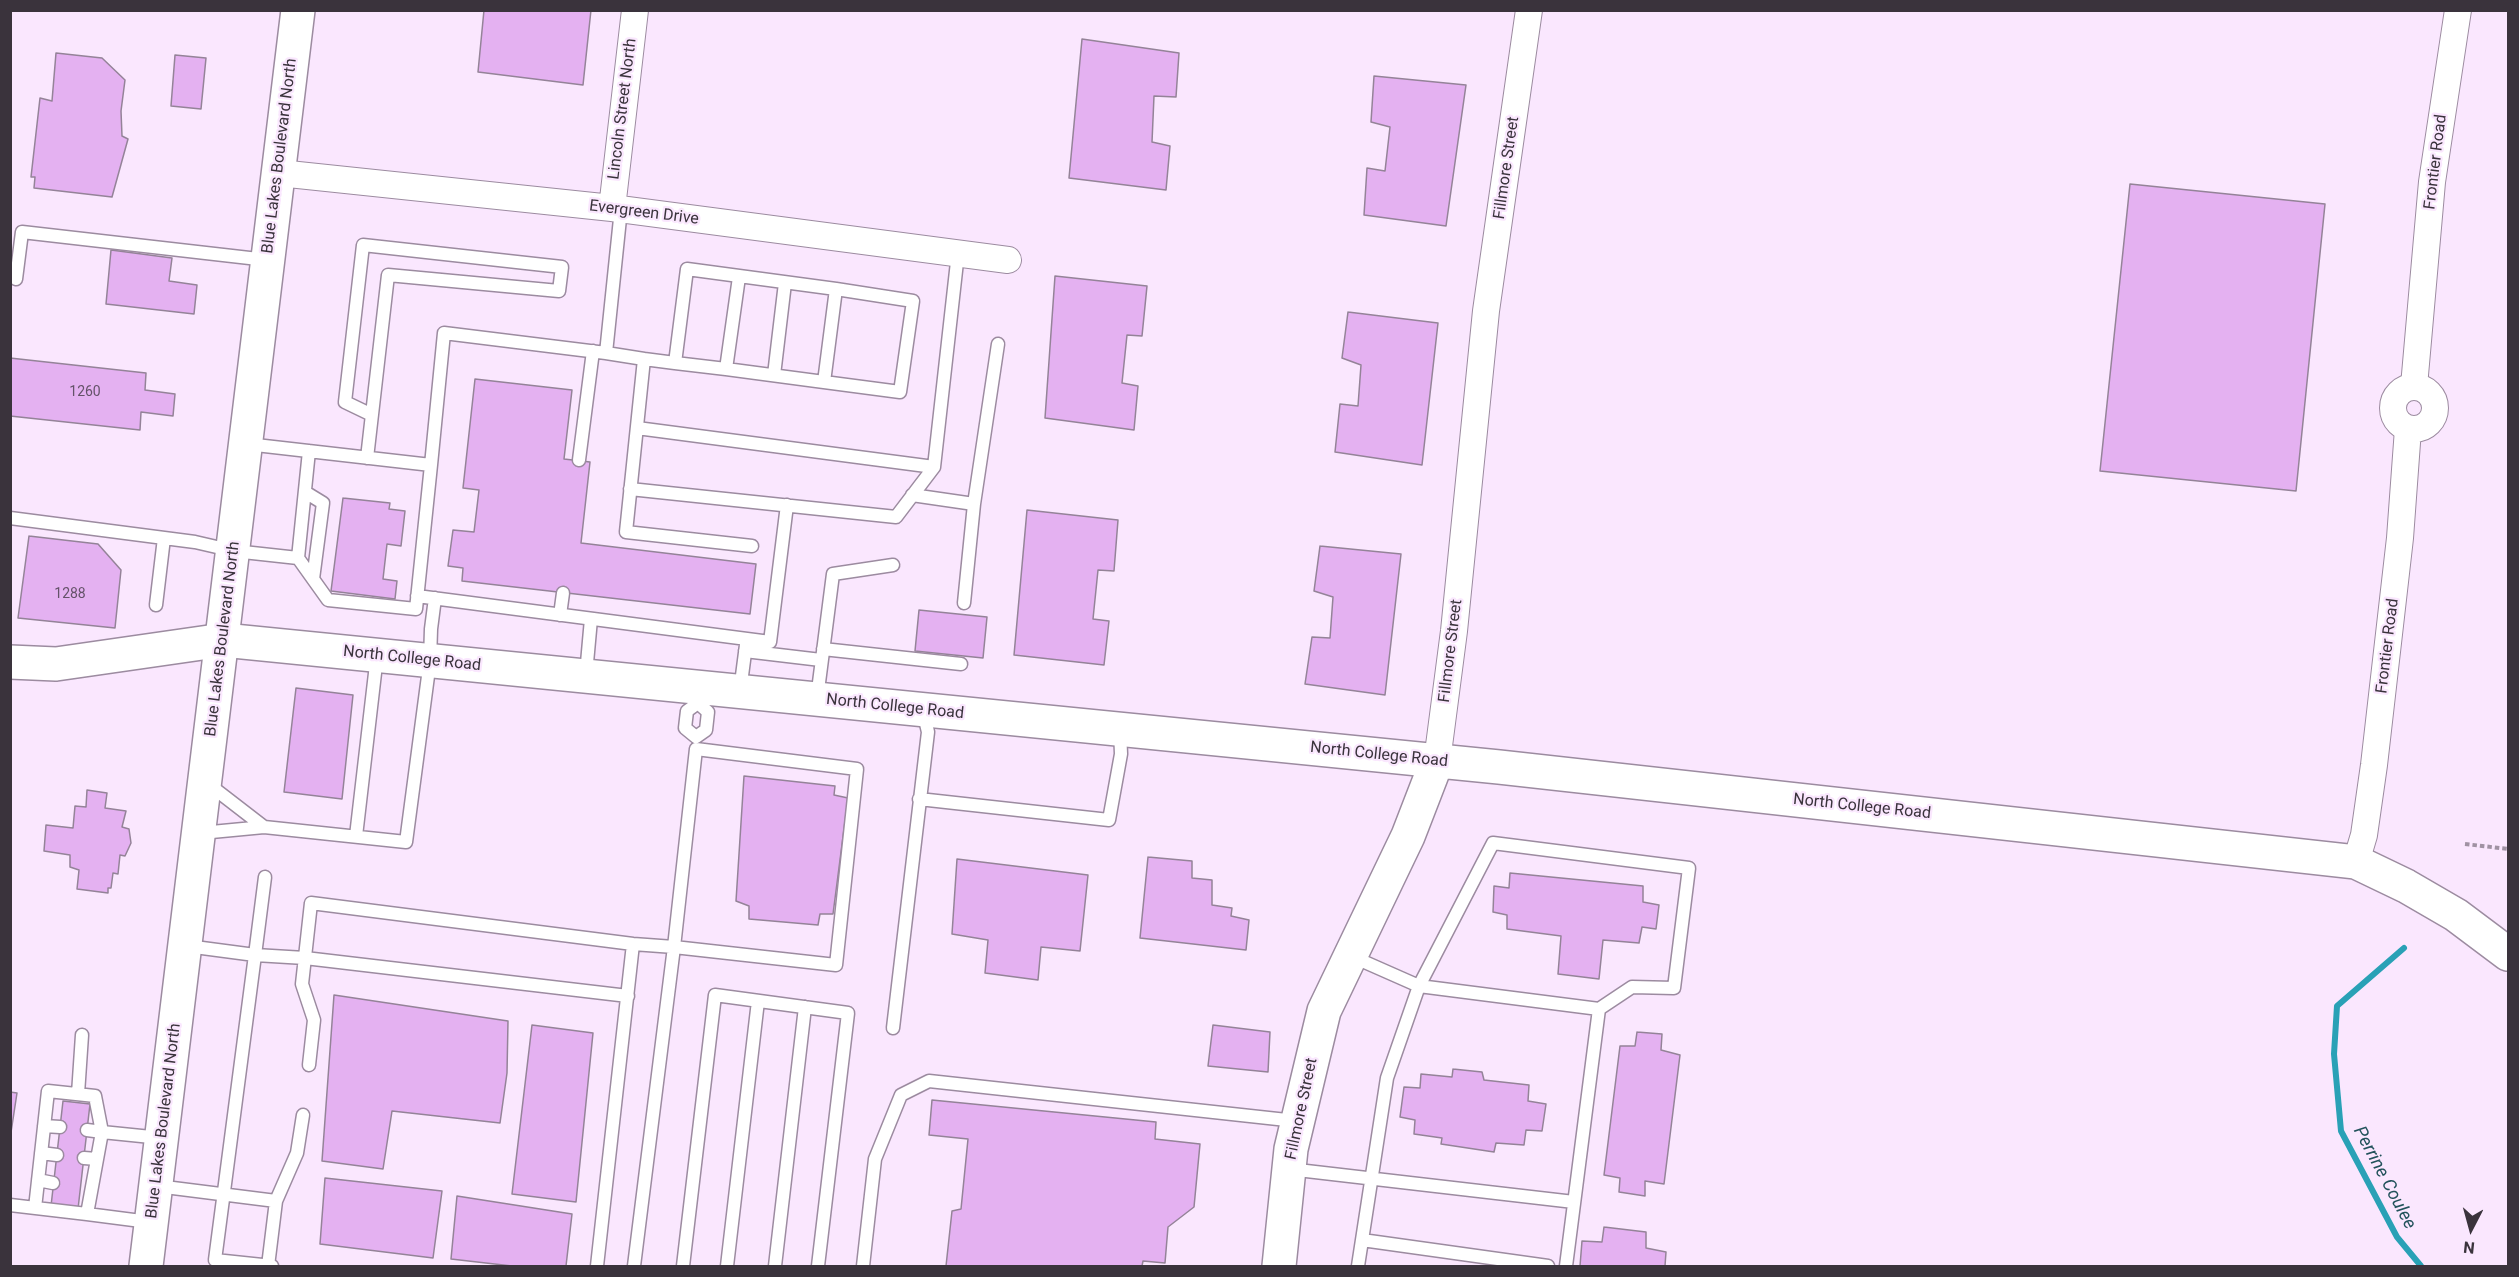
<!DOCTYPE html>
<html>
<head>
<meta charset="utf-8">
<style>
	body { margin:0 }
	#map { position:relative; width:2519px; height:1277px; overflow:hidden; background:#fae7fe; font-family:Roboto,sans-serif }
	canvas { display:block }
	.frame { position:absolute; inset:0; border:12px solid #3a333c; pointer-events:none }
	.north { position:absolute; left:2441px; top:1199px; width:60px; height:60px; -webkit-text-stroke:4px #fae7fe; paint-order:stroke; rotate:186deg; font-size:16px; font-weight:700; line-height:24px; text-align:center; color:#3a333c }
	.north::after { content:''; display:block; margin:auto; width:21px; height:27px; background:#3a333c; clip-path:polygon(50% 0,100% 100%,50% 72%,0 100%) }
</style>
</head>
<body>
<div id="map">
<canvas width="2519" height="1277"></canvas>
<div class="frame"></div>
<div class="north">N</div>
</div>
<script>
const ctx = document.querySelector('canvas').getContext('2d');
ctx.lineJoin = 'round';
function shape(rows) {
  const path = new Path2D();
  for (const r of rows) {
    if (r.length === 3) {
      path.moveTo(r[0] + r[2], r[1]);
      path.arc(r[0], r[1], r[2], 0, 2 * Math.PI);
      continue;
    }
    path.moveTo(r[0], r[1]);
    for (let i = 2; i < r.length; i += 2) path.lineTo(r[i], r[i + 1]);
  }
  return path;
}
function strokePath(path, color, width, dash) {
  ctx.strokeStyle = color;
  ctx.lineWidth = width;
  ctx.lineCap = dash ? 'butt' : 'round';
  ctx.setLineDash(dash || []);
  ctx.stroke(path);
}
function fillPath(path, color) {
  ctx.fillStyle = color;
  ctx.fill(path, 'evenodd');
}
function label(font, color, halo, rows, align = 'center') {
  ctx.font = font + ' Roboto,sans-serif';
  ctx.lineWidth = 4.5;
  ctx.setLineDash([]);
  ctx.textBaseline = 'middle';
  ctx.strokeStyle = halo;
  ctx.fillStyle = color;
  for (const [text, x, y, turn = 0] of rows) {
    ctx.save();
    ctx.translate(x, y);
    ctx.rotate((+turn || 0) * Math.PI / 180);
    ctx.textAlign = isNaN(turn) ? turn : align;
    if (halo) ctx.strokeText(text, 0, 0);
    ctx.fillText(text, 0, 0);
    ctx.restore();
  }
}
strokePath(shape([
	[2404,948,2337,1006,2334,1054,2341,1131,2397,1237,2421,1266]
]), '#29a1b6', 6);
const building = shape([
	[484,10,591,10,583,85,478,72,484,10],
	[1082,39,1179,53,1176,97,1154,96,1152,142,1170,146,1166,190,1069,178,1082,39],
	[56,53,102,58,125,80,121,111,122,136,128,139,112,197,34,188,35,177,31,177,40,98,52,101,56,53],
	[175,55,206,58,201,109,171,106,175,55],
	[1374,76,1466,85,1446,226,1364,215,1367,168,1385,171,1390,127,1371,122,1374,76],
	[2130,184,2325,204,2296,491,2100,471,2130,184],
	[111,250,172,258,169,281,197,285,194,314,106,304,111,250],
	[1055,276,1147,286,1142,336,1127,335,1122,383,1138,386,1134,430,1045,418,1055,276],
	[1348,312,1438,323,1422,465,1335,452,1340,404,1358,406,1361,365,1342,358,1348,312],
	[10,358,146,373,145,390,175,394,173,416,141,412,140,430,10,416,10,358],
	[475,379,572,390,564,459,590,462,581,543,756,564,750,614,462,581,463,568,448,566,453,530,474,532,479,490,463,488,475,379],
	[343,498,390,503,389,509,405,511,401,546,387,544,383,579,397,581,395,599,331,591,343,498],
	[1027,510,1118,520,1114,571,1098,570,1093,619,1109,621,1104,665,1014,655,1027,510],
	[29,536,98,544,121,570,115,628,18,618,29,536],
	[1320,546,1401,554,1385,695,1305,684,1312,637,1330,638,1333,597,1314,591,1320,546],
	[919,610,987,617,983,658,915,651,919,610],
	[296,688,353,695,342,799,284,792,296,688],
	[744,776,835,786,834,795,848,798,833,914,820,914,818,925,749,919,749,906,736,901,744,776],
	[87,790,107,793,105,808,126,811,122,827,129,829,131,843,125,856,120,855,118,874,113,873,111,888,108,888,108,893,77,889,79,870,70,867,70,855,44,851,46,825,73,828,75,806,86,807,87,790],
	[1148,857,1192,861,1192,878,1212,880,1212,905,1232,908,1231,916,1249,920,1246,950,1140,938,1148,857],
	[957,859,1088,875,1080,951,1041,947,1038,980,985,973,988,940,952,934,957,859],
	[1510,873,1643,886,1643,902,1659,905,1656,929,1642,927,1639,943,1603,940,1599,979,1558,974,1561,936,1507,929,1507,915,1493,912,1494,886,1509,888,1510,873],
	[334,995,508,1021,507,1073,500,1123,392,1111,383,1169,322,1161,334,995],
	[532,1025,593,1033,576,1202,512,1194,532,1025],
	[1213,1025,1270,1032,1268,1072,1208,1066,1213,1025],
	[1637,1032,1662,1034,1661,1050,1680,1055,1664,1184,1645,1181,1645,1196,1619,1192,1620,1178,1604,1175,1620,1046,1635,1046,1637,1032],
	[1453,1069,1482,1072,1484,1080,1529,1085,1528,1101,1546,1104,1542,1131,1526,1130,1524,1145,1496,1143,1494,1152,1441,1144,1442,1138,1414,1134,1415,1120,1400,1117,1404,1087,1420,1088,1421,1074,1452,1077,1453,1069],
	[10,1092,17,1093,10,1139,10,1092],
	[932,1100,1156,1122,1155,1139,1200,1144,1194,1207,1168,1227,1165,1263,1143,1261,1142,1266,946,1266,952,1211,961,1209,968,1139,929,1135,932,1100],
	[63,1101,90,1104,78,1209,51,1206,63,1101],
	[325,1178,442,1191,433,1258,320,1244,325,1178],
	[457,1196,572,1214,566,1266,512,1266,451,1259,457,1196],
	[1604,1227,1646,1232,1646,1248,1666,1252,1665,1266,1580,1266,1582,1241,1602,1242,1604,1227]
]);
fillPath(building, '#e4b1f1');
strokePath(building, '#948398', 1.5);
const lane = shape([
	[16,279,22,232,267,260],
	[606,353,644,359,626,532,752,546],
	[644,359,675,363,726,369,824,382,836,289,687,269,675,363],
	[726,369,739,277],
	[774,375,785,283],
	[824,382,900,392,913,301,836,289],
	[637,428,934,467,958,253],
	[247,444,431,465,444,333,606,353,621,209],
	[367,458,388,275,559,291,562,267,363,245,345,402,372,415],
	[579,460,593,351],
	[630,489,896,517,934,467],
	[305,492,323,503,313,579],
	[912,495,974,504,964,603],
	[974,504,998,344],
	[10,518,195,542,234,551,298,558,328,600,416,609,431,465],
	[298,558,309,451],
	[417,596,770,642,787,505],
	[156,605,164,538],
	[560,615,563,593],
	[823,649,961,664],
	[745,651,821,660],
	[586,674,591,619],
	[740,691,746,645],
	[817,698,833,574,893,565],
	[698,703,708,712,706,730,696,737,685,728,687,711,698,703],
	[919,799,1109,820,1121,754,1120,730],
	[264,827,406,842,430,661,431,629,435,598],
	[201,833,264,827,207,783],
	[356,836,377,656],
	[265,877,255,955,305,958,628,996],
	[187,946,255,955,215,1260,272,1266],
	[1351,956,1419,986,1599,1009,1632,987,1674,988,1689,868,1493,843,1419,986,1387,1078,1358,1266],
	[893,1028,928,732,923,711],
	[309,1065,314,1020,302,984,311,903,633,944,674,947,836,965,857,769,696,749,674,947,634,1266],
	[78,1094,82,1035],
	[44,1126,60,1127],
	[41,1153,57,1155],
	[84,1158,97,1159],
	[1289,1169,1574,1202],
	[38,1180,53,1183],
	[157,1186,276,1201,297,1153,303,1115],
	[10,1205,87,1214],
	[35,1208,48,1091,95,1096,102,1132,87,1130],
	[149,1222,87,1214,102,1132,161,1138],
	[1362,1240,1548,1266],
	[268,1266,276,1201],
	[597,1266,633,944],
	[683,1266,715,995,848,1013,818,1266],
	[727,1266,758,1001],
	[775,1266,805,1007],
	[863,1266,875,1159,901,1095,929,1081,1296,1121],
	[1566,1266,1599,1009]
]);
const street = shape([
	[279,173,612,208,1008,260],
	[612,208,635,10],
	[2414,386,2432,182,2458,10],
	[2414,408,21],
	[1437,761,1454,631,1486,311,1529,10],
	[2356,862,2364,835,2374,765,2400,538,2408,429]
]);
const secondary = shape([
	[10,662,56,664,223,640,1499,767,2356,862,2406,886,2456,915,2508,954],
	[1279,1266,1291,1149,1324,1011,1408,836,1437,761]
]);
const primary = shape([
	[146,1266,298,10]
]);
strokePath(lane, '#9c8ba0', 15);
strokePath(street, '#9c8ba0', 28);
strokePath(secondary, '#9c8ba0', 36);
strokePath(primary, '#9c8ba0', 36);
strokePath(shape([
	[2465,844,2508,849]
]), '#a092a3', 4, [4.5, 3]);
strokePath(lane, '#fff', 12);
strokePath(street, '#fff', 26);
strokePath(secondary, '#fff', 33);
strokePath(primary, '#fff', 33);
label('14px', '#645269', null, [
	["1260",85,392],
	["1288",70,594]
]);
label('16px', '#3a333c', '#fae7fe', [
	["Lincoln Street North",623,109,-83],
	["Blue Lakes Boulevard North",280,156,-83],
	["Frontier Road",2436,162,-83],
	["Fillmore Street",1507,168,-82],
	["Evergreen Drive",644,213,7],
	["Blue Lakes Boulevard North",223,639,-83],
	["Frontier Road",2388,646,-83],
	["Fillmore Street",1451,651,-83],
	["North College Road",412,659,6],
	["North College Road",895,707,6],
	["North College Road",1379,755,6],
	["North College Road",1862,807,6],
	["Fillmore Street",1302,1109,-78],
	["Blue Lakes Boulevard North",164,1121,-83]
]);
label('italic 18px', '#22525b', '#fae7fe', [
	["Perrine Coulee",2384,1178,62]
]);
</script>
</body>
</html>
